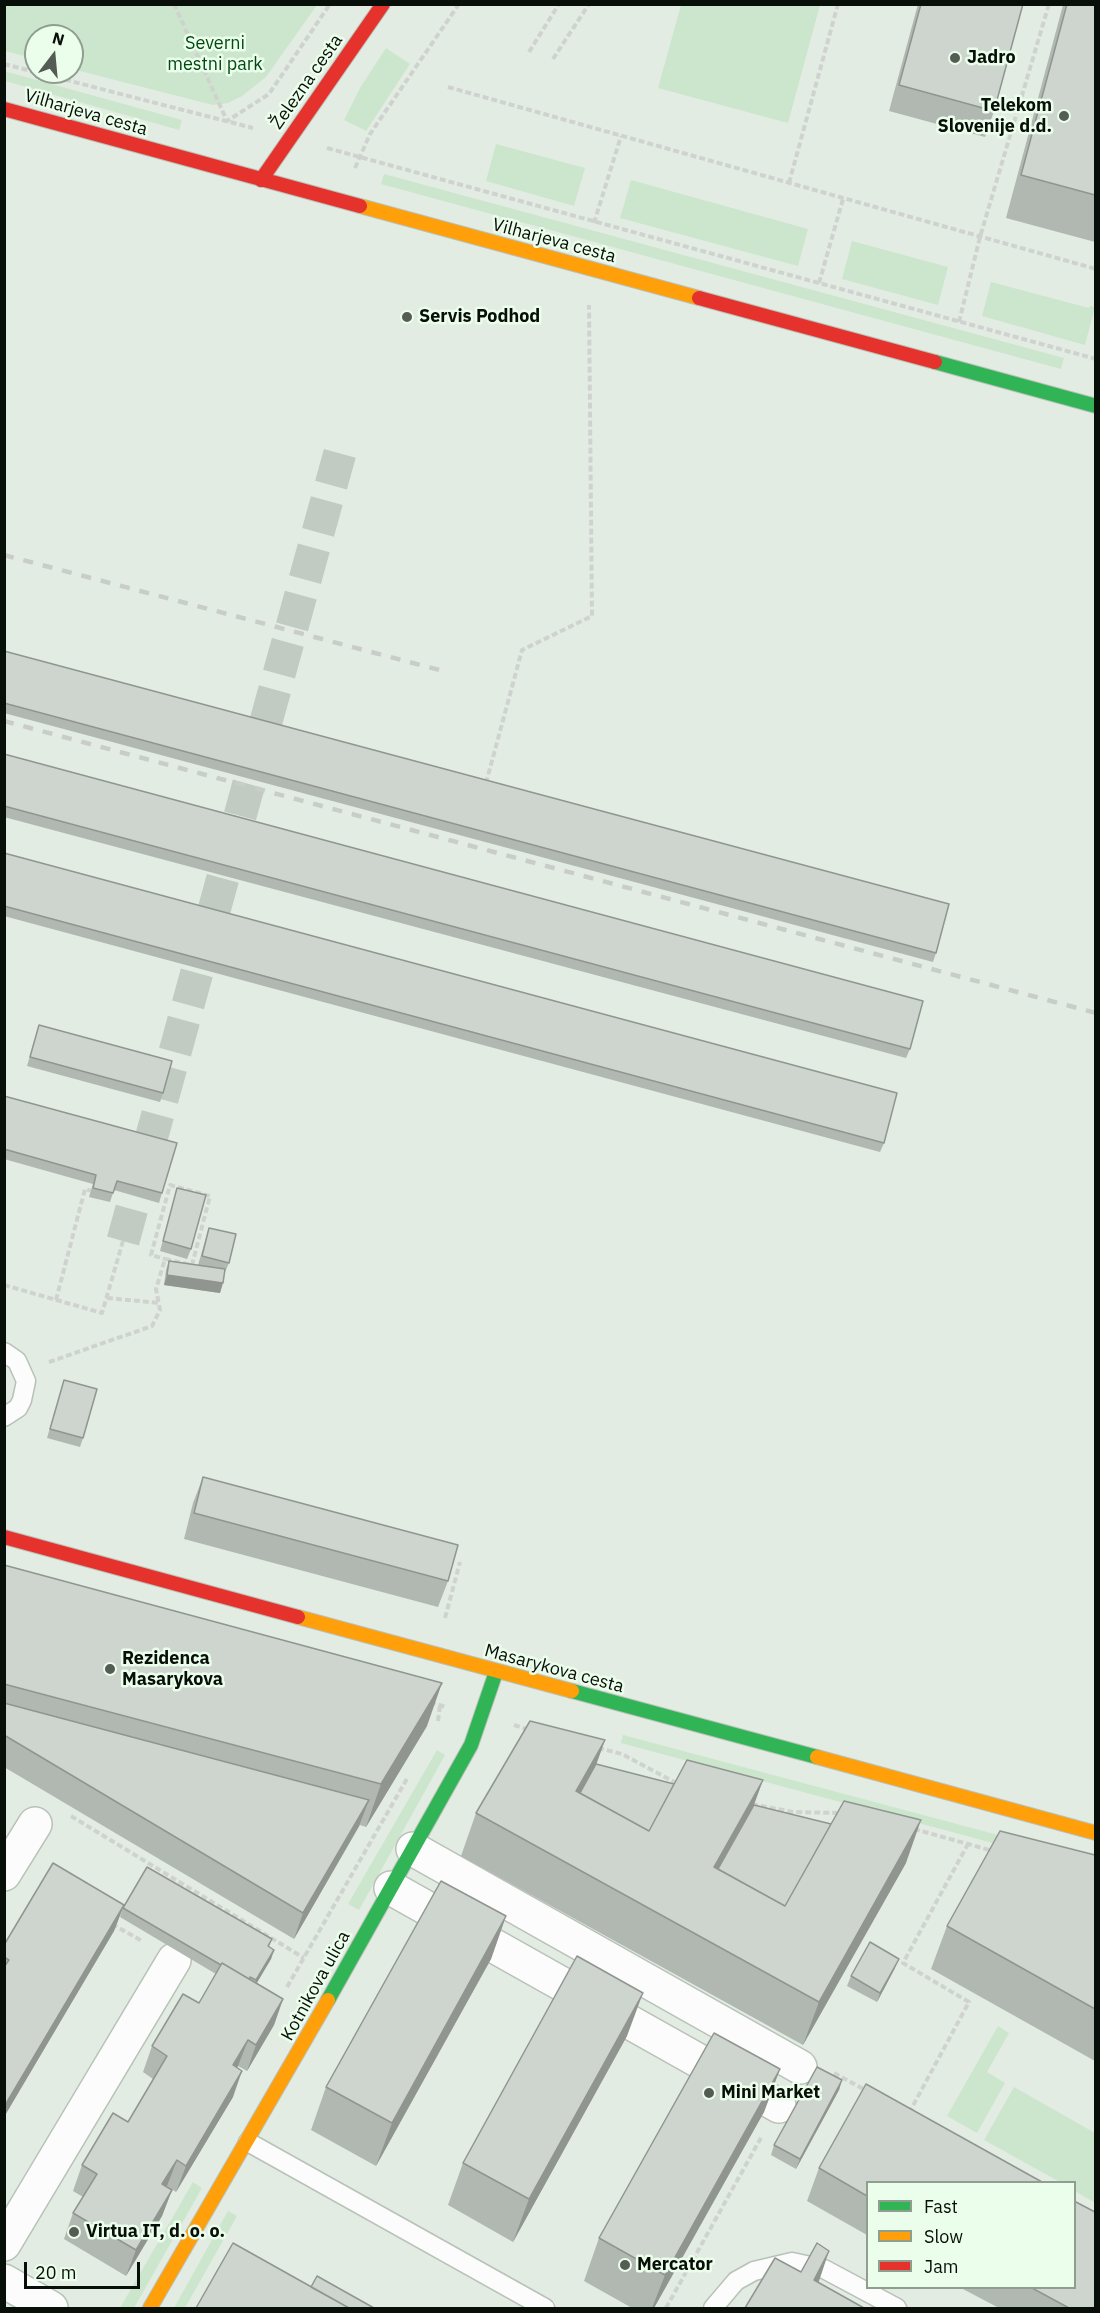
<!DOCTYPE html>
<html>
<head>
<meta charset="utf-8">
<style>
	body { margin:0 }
	#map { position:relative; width:1100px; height:2313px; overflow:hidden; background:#e2ece2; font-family:"IBM Plex Sans",sans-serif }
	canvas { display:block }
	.frame { position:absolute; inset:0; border:6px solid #080e08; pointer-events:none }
	.legend { position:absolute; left:866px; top:2181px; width:210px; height:108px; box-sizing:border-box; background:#ebfeeb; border:2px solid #909e90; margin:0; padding:8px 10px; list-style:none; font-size:18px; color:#080e08 }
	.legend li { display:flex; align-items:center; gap:12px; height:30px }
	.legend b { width:30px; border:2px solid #909e90 }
	.north { position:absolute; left:24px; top:24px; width:60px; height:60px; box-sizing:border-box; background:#ebfeeb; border:2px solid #909e90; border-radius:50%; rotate:16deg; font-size:16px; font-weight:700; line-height:24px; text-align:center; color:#080e08 }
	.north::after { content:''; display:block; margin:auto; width:21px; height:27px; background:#545c54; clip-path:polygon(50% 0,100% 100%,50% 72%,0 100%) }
	.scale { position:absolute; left:24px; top:2262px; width:116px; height:27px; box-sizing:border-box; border:3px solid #080e08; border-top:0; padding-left:8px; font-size:18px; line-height:21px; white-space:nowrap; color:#080e08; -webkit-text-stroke:4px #ebfeeb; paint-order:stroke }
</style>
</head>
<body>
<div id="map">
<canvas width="1100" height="2313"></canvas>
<div class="frame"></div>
<ul class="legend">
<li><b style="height:8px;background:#30b455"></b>Fast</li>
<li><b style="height:8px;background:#ff9f0a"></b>Slow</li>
<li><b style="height:8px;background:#e5322d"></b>Jam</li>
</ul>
<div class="north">N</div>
<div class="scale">20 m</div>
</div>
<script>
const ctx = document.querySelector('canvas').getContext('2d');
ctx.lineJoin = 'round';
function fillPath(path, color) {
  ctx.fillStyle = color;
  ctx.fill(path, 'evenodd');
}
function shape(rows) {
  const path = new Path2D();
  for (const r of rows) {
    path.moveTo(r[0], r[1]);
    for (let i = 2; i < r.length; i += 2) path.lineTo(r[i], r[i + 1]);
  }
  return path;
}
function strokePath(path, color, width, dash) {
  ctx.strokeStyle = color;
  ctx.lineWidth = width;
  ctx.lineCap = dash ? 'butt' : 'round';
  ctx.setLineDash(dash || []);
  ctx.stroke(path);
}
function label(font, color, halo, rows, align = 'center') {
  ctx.font = font + ' "IBM Plex Sans",sans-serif';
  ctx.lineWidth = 5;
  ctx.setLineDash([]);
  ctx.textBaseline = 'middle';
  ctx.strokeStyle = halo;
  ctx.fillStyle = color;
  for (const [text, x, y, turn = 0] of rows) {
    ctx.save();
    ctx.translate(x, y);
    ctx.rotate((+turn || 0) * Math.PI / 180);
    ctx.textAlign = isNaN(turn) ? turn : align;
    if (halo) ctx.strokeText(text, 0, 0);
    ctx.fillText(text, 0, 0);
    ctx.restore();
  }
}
fillPath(shape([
	[4,5,5,4,317,5,266,77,242,96,228,103,213,105,72,69,72,36,36,36,36,59,5,51],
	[681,5,820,5,788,123,658,88],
	[386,48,410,64,366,131,344,120,360,88],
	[4,71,182,120,179,130,5,81],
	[496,144,585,168,574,206,486,181],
	[384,174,1064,358,1061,369,381,184],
	[631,180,808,229,798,266,620,218],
	[852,241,948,267,938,305,842,279],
	[991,282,1089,308,1090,306,1095,307,1085,345,982,316],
	[623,1735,1013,1839,1015,1849,621,1743],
	[437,1750,445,1755,359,1910,348,1904],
	[998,2026,1009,2033,987,2072,1005,2083,977,2133,947,2116],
	[1014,2087,1095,2133,1095,2203,1075,2191,1074,2182,1060,2182,984,2140],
	[193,2182,202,2188,134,2308,120,2308],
	[228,2211,237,2216,185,2308,174,2308]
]), '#cce6cd');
strokePath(shape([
	[123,1241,341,449]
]), '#c1cbc1', 33, [33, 16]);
const lane = shape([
	[4,1352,17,1361,26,1381,22,1400,18,1408,4,1417],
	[248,2142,545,2308],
	[713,2308,736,2281,754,2271,792,2262,824,2269,897,2308]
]);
const street = shape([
	[413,1849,800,2067],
	[4,1874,35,1824],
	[391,1888,779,2106],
	[4,2244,174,1960],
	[4,2281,51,2308]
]);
const fast = shape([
	[935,362,1096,406],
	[572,1691,817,1757],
	[328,2000,471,1745,496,1672]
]);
const slow = shape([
	[360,206,699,298],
	[298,1617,572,1691],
	[817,1757,1096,1833],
	[150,2308,328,2000]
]);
const jam = shape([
	[4,109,360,206],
	[261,180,383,4],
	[699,298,935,362],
	[4,1537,298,1617]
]);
strokePath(lane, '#b9c1b9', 21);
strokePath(street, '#b9c1b9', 36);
strokePath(fast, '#b9c1b9', 16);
strokePath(slow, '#b9c1b9', 16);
strokePath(jam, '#b9c1b9', 16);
strokePath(shape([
	[174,4,227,121,269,94,330,4],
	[529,52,559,4],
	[553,59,589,4],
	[4,64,253,128],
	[448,87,1096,269],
	[327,148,1096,359],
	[355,168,370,134,459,4],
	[789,183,838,4],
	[594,223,621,136],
	[819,283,843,199],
	[959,322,980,237,1049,4],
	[486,783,522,650,592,616,589,305],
	[4,1285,102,1313,123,1241],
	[107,1298,160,1303],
	[56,1300,85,1189,95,1192],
	[49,1362,152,1326,160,1310,156,1289,165,1259,192,1265,210,1196,170,1185,151,1255,165,1259],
	[445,1618,460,1562],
	[430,1702,446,1707],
	[438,1721,440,1705],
	[514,1725,530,1730],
	[598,1748,622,1754,678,1784],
	[752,1804,793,1812,839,1813],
	[71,1816,304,1958],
	[914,1829,993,1851],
	[112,1924,142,1941],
	[287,1987,408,1777],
	[834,2073,867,2091],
	[909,2113,969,2002,903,1963,968,1844],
	[666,2308,762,2136]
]), '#d0d2d0', 4, [6, 3]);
strokePath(lane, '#fbfcfb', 18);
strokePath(street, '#fbfcfb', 33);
strokePath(fast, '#30b455', 14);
strokePath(slow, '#ff9f0a', 14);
strokePath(jam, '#e5322d', 14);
strokePath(shape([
	[4,555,447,672],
	[4,721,1096,1013]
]), '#c9ccc9', 4.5, [10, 10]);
fillPath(shape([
	[918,4,1023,4,994,111,985,137,889,111],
	[1095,4,1095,242,1006,218,1063,5],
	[4,651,936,953,933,962,4,713],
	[4,754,910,1049,906,1058,4,817],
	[4,853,884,1143,880,1152,4,916],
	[39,1025,163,1093,160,1102,27,1066],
	[4,1096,162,1193,159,1203,114,1190,110,1202,89,1197,93,1184,4,1159],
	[177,1188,191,1249,187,1259,160,1251],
	[209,1228,229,1263,225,1272,220,1293,164,1285,166,1270,169,1261,198,1265],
	[64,1380,83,1438,80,1447,47,1438],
	[203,1477,448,1581,438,1607,184,1539,193,1503],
	[4,1565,427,1726,366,1827,360,1825,294,1939,4,1767],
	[605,1740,596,1764,674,1784,763,1780,754,1805,906,1863,803,2045,461,1856,476,1813],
	[1095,1855,1095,2061,931,1969,947,1926],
	[124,1905,114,1931,4,2117,4,1945],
	[123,1908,272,1939,269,1947,274,1950,271,1959,257,1983,283,1999,274,2025,247,2071,238,2066,237,2068,233,2097,176,2192,167,2186,167,2187,172,2190,162,2216,126,2276,64,2239,73,2213,83,2197,73,2191,82,2165,128,2122,153,2079,143,2072,152,2046,199,2003,216,1974,120,1917],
	[506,1916,491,1959,376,2166,311,2130,326,2087],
	[895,1968,877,2002,847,1986,851,1976],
	[627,2036,513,2242,448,2205,463,2163],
	[780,2069,764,2112,654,2308,632,2308,584,2281,599,2238],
	[842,2080,839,2090,796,2169,771,2155,774,2145],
	[819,2168,867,2182,867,2235,807,2201],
	[961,2288,1074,2288,1095,2308,999,2308]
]), '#b1b7b1');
fillPath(shape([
	[167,1275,223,1283,220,1293,164,1285],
	[442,1683,427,1726,366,1827,381,1784],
	[605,1740,590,1782,567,1815,576,1791],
	[763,1780,747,1823,699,1910,714,1867],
	[369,1800,359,1826,294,1939,303,1913],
	[921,1820,906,1863,803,2045,819,2002],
	[124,1905,114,1931,4,2117,4,2107],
	[506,1916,491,1959,376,2166,392,2123],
	[274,1950,271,1959,253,1989,256,1980],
	[899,1959,895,1968,877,2002,880,1993],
	[643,1993,627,2036,513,2242,529,2199],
	[283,1999,274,2025,247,2071,256,2045],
	[248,2040,238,2066,223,2091,233,2065],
	[780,2069,764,2112,654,2308,652,2308,665,2275],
	[242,2071,233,2097,176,2192,186,2166],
	[842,2080,839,2090,796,2169,800,2159],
	[177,2160,167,2186,153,2210,162,2184],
	[172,2190,162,2216,126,2276,136,2250],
	[829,2251,818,2284,814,2280]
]), '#909590');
const building = shape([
	[921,4,1023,4,994,111,899,85,921,4],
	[1067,4,1095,4,1095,195,1021,175,1067,4],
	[4,651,949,904,936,953,4,703,4,651],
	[4,754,923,1001,910,1049,4,806,4,754],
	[4,853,897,1093,884,1143,4,906,4,853],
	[39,1025,172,1061,163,1093,30,1057,39,1025],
	[4,1096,177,1143,162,1193,117,1181,113,1193,93,1188,96,1175,4,1149,4,1096],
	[177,1188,206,1195,191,1249,163,1241,177,1188],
	[209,1228,236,1234,229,1263,202,1256,209,1228],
	[169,1261,225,1269,223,1283,167,1275,169,1261],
	[64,1380,97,1389,83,1438,50,1429,64,1380],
	[203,1477,458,1545,448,1581,194,1513,203,1477],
	[4,1565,442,1683,381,1784,4,1684,4,1565],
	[4,1703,369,1800,303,1913,4,1735,4,1703],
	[530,1721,605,1740,576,1791,649,1831,687,1760,763,1780,714,1867,785,1906,844,1801,921,1820,819,2002,476,1813,530,1721],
	[596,1764,674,1784,649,1831,580,1793,596,1764],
	[754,1805,831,1824,785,1906,718,1869,754,1805],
	[1000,1831,1095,1855,1095,2009,947,1926,1000,1831],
	[53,1863,124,1905,4,2107,4,1967,9,1960,4,1957,4,1945,53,1863],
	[147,1867,272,1939,268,1946,274,1950,256,1980,250,1977,249,1979,222,1963,221,1965,123,1908,147,1867],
	[441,1881,506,1916,392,2123,326,2087,441,1881],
	[870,1942,899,1959,880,1993,851,1976,870,1942],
	[577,1956,643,1993,529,2199,463,2163,577,1956],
	[222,1963,283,1999,256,2045,248,2040,233,2065,242,2071,186,2166,177,2160,162,2184,172,2190,136,2250,73,2213,97,2174,82,2165,113,2113,128,2122,167,2056,152,2046,183,1994,199,2003,222,1963],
	[714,2033,780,2069,665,2275,599,2238,714,2033],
	[817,2067,842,2080,800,2159,774,2145,817,2067],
	[866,2084,1042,2182,867,2182,867,2196,819,2168,866,2084],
	[1074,2201,1095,2212,1095,2308,1069,2308,1032,2288,1074,2288,1074,2201],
	[233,2243,349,2308,196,2308,233,2243],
	[817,2243,829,2251,814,2280,864,2308,745,2308,775,2258,801,2272,817,2243],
	[317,2276,374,2308,349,2308,311,2287,317,2276]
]);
fillPath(building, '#ced5ce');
strokePath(building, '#909590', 1.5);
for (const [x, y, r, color] of [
	[955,58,6,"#545c54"],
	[1064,116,6,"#545c54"],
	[407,317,6,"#545c54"],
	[110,1669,6,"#545c54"],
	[709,2093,6,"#545c54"],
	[74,2232,6,"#545c54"],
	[625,2265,6,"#545c54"]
]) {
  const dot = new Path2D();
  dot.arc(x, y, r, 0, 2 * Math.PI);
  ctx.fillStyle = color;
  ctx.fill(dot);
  strokePath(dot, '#ebfeeb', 2);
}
label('18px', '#034811', '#ebfeeb', [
	["Severni",215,44],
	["mestni park",215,65]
]);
label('bold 18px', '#080e08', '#ebfeeb', [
	["Jadro",967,58],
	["Telekom",1052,106,"right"],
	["Slovenije d.d.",1052,127,"right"],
	["Servis Podhod",419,317],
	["Rezidenca",122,1659],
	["Masarykova",122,1680],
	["Mini Market",721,2093],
	["Virtua IT, d. o. o.",86,2232],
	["Mercator",637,2265]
], 'left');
label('18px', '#080e08', '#ebfeeb', [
	["Železna cesta",307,82,-55],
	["Vilharjeva cesta",86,113,16],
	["Vilharjeva cesta",554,241,15],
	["Masarykova cesta",554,1669,15],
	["Kotnikova ulica",316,1986,-61]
]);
</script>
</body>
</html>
